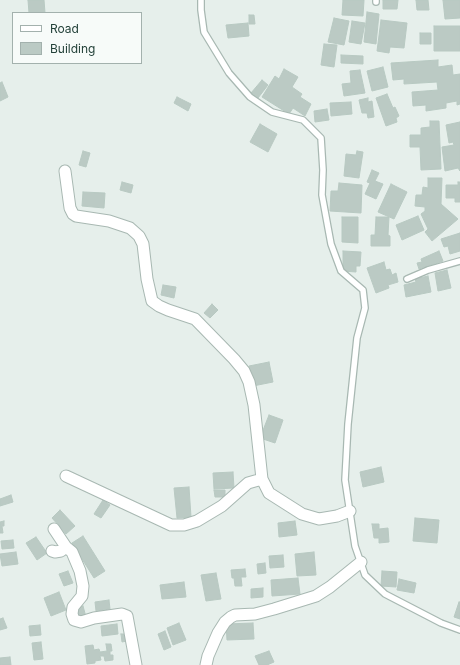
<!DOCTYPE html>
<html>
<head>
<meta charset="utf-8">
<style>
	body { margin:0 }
	#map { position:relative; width:460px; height:665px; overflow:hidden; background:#e6efeb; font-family:Inter,sans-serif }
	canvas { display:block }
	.legend { position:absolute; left:12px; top:12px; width:130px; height:52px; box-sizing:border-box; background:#f7fbf9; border:1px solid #a3b1ad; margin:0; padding:5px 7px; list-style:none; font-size:12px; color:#24423a }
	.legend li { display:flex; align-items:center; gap:8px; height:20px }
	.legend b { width:20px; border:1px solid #a3b1ad }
</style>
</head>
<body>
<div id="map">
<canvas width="460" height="665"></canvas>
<ul class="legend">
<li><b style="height:5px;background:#fff"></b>Road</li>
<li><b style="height:11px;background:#bbcac4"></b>Building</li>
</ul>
</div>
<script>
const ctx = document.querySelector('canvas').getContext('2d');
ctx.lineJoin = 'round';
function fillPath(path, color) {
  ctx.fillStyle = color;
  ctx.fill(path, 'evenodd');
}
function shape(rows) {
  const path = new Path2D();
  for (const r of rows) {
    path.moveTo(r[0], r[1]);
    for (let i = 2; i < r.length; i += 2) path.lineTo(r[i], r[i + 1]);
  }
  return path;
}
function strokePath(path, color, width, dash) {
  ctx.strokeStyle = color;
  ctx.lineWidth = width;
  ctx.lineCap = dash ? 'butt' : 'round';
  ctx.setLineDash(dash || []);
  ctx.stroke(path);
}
const building = shape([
	[28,0,44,0,45,13,29,13,28,0],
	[343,0,364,0,363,16,342,15,343,0],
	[383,0,398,0,397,9,383,9,383,0],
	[416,0,428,0,429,10,417,10,416,0],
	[443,0,460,0,460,18,445,19,443,0],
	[367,12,379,14,376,44,364,42,367,12],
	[249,15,254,15,255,24,249,24,249,15],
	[334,18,349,21,344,45,328,42,334,18],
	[381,20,407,23,404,48,390,47,389,53,377,51,381,20],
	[352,21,365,23,361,44,349,42,352,21],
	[248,23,249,36,228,38,226,25,248,23],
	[434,26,460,26,460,51,434,51,434,26],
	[420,33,431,33,431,44,420,44,420,33],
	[324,44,337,45,334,67,321,65,324,44],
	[341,55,363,56,363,64,341,63,341,55],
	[438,60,438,67,452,65,453,75,460,74,460,104,457,105,457,101,446,103,446,108,426,111,426,105,413,106,412,92,438,90,437,82,404,84,404,79,393,80,391,63,438,60],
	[383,67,388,87,372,91,367,71,383,67],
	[284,69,298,77,292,87,302,94,300,97,311,104,305,116,293,108,289,114,262,97,275,76,279,79,284,69],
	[360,70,365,93,344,96,342,84,351,83,350,71,360,70],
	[262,80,268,85,258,98,251,93,262,80],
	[2,82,8,97,0,101,0,83,2,82],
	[387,94,393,108,395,107,399,116,396,118,397,122,386,126,376,98,387,94],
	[177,97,191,104,188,111,174,103,177,97],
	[368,98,368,102,372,101,374,117,368,118,367,113,362,113,359,100,368,98],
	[351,102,352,114,331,116,330,103,351,102],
	[327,109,329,120,315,122,314,111,327,109],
	[430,121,439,121,441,169,421,170,420,147,410,147,410,135,421,135,421,128,430,127,430,121],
	[460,122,460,171,458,168,445,171,442,147,454,145,453,142,449,143,446,125,460,122],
	[260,124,277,134,268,152,250,142,260,124],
	[83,151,90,153,86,167,79,165,83,151],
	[357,151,363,152,359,178,344,176,346,154,356,155,357,151],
	[372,170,379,173,375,181,383,184,376,199,365,194,370,183,367,182,372,170],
	[428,178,442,178,441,204,458,219,432,241,425,232,428,229,421,214,425,211,425,207,415,206,416,195,422,195,423,187,428,188,428,178],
	[122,182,133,185,131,193,120,190,122,182],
	[458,182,460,182,460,202,455,202,455,198,446,198,446,185,458,185,458,182],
	[339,183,362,185,361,213,330,211,331,191,338,191,339,183],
	[391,184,407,192,394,219,378,212,391,184],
	[83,192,105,193,104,208,82,206,83,192],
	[418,216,424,230,402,240,396,225,418,216],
	[342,217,358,217,358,243,342,242,342,217],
	[376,217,389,217,388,235,390,236,390,246,371,246,371,235,375,235,376,217],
	[460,233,460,251,450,254,448,246,444,247,441,239,460,233],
	[343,251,361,252,360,266,356,266,356,272,343,271,343,251],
	[439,251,443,261,425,268,424,267,419,269,417,263,422,262,421,259,439,251],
	[384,262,386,270,390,269,392,275,396,273,398,282,388,285,389,288,376,293,367,268,384,262],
	[447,270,451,288,438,291,435,273,447,270],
	[428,276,431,292,406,297,404,285,416,282,415,279,428,276],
	[163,285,176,287,174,298,161,295,163,285],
	[212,304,218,310,210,318,204,313,212,304],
	[269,362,273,382,253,386,249,366,269,362],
	[269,415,283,420,275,443,260,438,269,415],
	[381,467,384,482,363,487,360,472,381,467],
	[233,472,234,488,214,489,213,473,233,472],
	[189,487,191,517,177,518,174,488,189,487],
	[214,490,225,490,225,497,215,497,214,490],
	[11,495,13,502,0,506,0,499,11,495],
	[103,500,110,505,101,518,94,514,103,500],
	[60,510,75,526,66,534,52,518,60,510],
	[415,518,439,520,437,543,413,541,415,518],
	[4,521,4,526,2,526,3,533,0,533,0,522,4,521],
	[295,521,297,535,279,537,278,523,295,521],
	[372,524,379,524,379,529,388,528,389,542,379,543,379,538,374,538,372,524],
	[83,536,105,571,94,578,72,543,83,536],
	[36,537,47,553,37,560,26,543,36,537],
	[13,540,14,548,2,549,1,541,13,540],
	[16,552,18,564,2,566,0,554,16,552],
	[314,552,316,575,297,576,295,554,314,552],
	[283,555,284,567,270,568,269,556,283,555],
	[265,563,266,573,258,574,257,564,265,563],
	[245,569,246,577,241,577,242,586,235,586,234,578,232,578,231,570,245,569],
	[68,571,73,583,64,586,59,574,68,571],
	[382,571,397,572,396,587,381,586,382,571],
	[216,573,221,599,206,601,201,575,216,573],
	[298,578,300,594,272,596,271,580,298,578],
	[399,579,416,583,414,593,397,590,399,579],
	[184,582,186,597,162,599,160,585,184,582],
	[263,588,263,597,251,598,251,589,263,588],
	[59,592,66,610,51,616,44,598,59,592],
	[109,600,110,609,96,611,95,602,109,600],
	[459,602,460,602,460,619,454,617,459,602],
	[83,606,86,617,79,619,76,608,83,606],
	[3,618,7,628,0,630,0,619,3,618],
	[179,623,186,640,173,645,167,628,179,623],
	[253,623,254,639,227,640,226,624,253,623],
	[117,624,118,634,102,636,101,626,117,624],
	[40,625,41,635,30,636,29,626,40,625],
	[165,631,171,647,164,650,158,634,165,631],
	[121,634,126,634,127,641,122,642,121,634],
	[41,642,43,659,34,660,32,643,41,642],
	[106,644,111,644,112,651,110,651,110,655,113,655,113,660,105,661,104,656,100,656,101,660,95,661,95,663,87,664,85,646,93,645,94,650,99,649,100,652,107,651,106,644],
	[269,651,274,662,267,665,259,665,255,656,269,651],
	[10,657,11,665,0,665,0,658,10,657]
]);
fillPath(building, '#bbcac4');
strokePath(building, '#b8c9c2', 1);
const lane = shape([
	[201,0,201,10,204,32,229,73,250,97,272,112,303,120,321,138,323,170,322,195,331,244,341,271,363,290,365,308,357,338,348,424,345,480,355,546,365,575,385,594,441,623,460,630],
	[376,0,376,2],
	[407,279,428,270,460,261]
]);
const street = shape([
	[65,171,70,208,73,214,76,216,109,221,130,228,139,236,143,244,147,279,152,301,159,306,168,310,195,319,234,359,244,371,249,382,254,405,262,479,269,493,302,514,319,519,337,516,350,511],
	[66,476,171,525,184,525,197,521,222,506,248,483,262,479],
	[54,529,66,547],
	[52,551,55,552,61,551,66,547,72,552,80,571,83,586,82,596,73,607,72,614,74,620,81,622,94,618,122,614,127,616,136,665],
	[206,665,208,656,218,633,225,622,231,617,235,615,255,614,274,609,316,596,330,587,361,562]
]);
strokePath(lane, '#a8b8b2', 8);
strokePath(street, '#a8b8b2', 13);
strokePath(lane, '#fff', 5.5);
strokePath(street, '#fff', 11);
</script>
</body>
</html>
